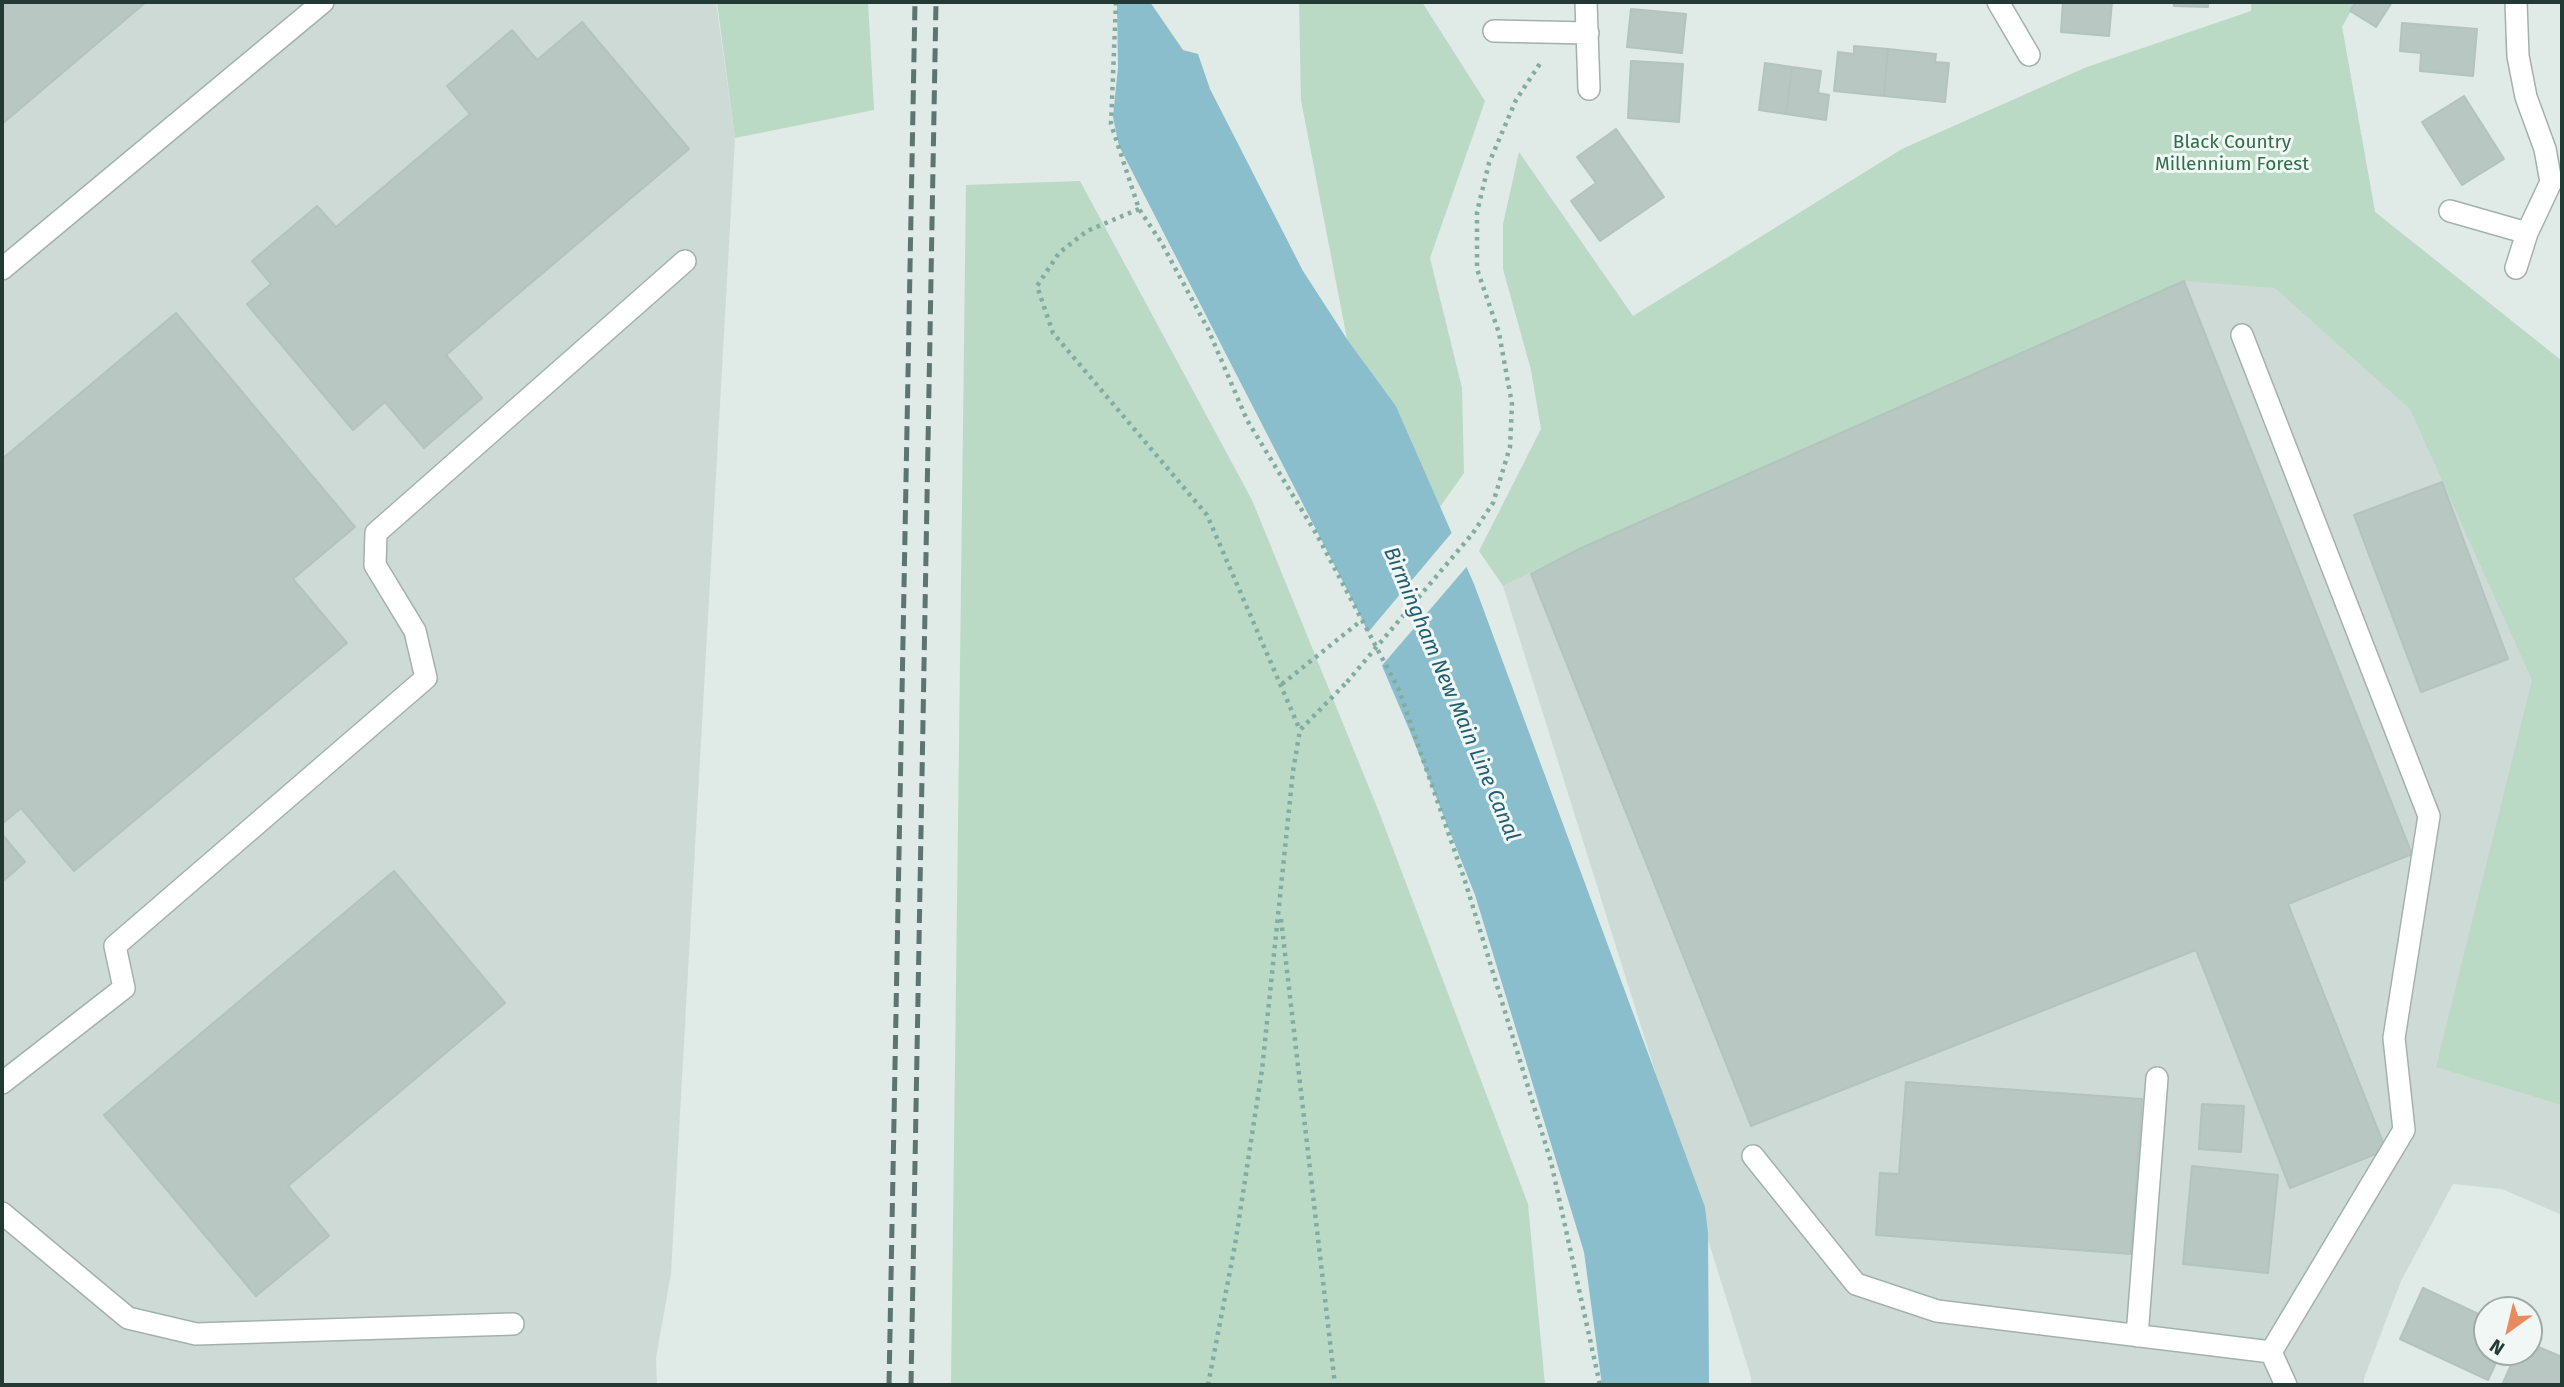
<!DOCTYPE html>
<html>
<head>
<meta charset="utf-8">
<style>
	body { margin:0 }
	#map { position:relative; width:2564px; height:1387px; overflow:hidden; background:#e0eae6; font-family:"Fira Sans",sans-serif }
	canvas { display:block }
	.frame { position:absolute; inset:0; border:4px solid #223934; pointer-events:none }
	.north { position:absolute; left:2473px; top:1296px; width:70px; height:70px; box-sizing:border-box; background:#f0f7f4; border:2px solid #9eaba7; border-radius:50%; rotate:214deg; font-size:19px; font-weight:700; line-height:28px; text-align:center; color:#223934 }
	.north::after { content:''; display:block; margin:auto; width:24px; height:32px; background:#e98a5f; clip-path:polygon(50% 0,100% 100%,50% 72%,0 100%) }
</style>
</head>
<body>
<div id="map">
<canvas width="2564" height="1387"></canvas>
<div class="frame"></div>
<div class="north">N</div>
</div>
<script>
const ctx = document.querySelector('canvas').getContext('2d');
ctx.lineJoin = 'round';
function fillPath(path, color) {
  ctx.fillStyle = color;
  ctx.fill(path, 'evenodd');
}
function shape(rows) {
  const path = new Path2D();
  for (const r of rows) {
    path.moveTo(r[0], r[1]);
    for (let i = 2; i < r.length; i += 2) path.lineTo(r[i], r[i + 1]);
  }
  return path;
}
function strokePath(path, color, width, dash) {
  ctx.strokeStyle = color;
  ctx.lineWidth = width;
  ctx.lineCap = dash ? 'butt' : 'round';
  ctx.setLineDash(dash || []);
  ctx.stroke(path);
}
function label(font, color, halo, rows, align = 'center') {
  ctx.font = font + ' "Fira Sans",sans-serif';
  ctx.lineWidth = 6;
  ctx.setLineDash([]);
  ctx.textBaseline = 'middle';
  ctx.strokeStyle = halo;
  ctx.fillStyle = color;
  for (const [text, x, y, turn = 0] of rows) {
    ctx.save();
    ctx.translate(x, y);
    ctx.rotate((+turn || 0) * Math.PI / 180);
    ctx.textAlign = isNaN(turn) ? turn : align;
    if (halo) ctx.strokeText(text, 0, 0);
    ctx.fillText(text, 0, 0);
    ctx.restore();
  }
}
fillPath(shape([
	[2,2,716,2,735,138,671,1273,656,1358,657,1385,2,1385],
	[2342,27,2375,212,2562,361,2562,1215,2502,1189,2453,1184,2401,1281,2364,1378,2364,1385,1751,1385,1751,1377,1503,586,1579,549,1902,149,2087,67]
]), '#cedad5');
fillPath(shape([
	[717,2,868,2,874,110,735,138],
	[1299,2,1422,2,1485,101,1430,258,1462,388,1464,473,1440,507,1396,406,1347,339,1301,100],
	[2251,2,2356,2,2342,27,2375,212,2562,361,2562,1105,2436,1067,2532,680,2410,409,2275,288,2184,281,1579,549,1503,586,1479,551,1541,429,1531,370,1503,269,1503,224,1519,152,1633,316,1902,149,2087,67,2251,11],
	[1080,181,1252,500,1379,812,1528,1204,1545,1385,951,1385,966,185]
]), '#badac5');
fillPath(shape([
	[1117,2,1150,2,1183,50,1198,54,1210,89,1303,271,1347,339,1396,406,1474,584,1705,1207,1708,1233,1709,1385,1602,1385,1584,1252,1475,895,1409,729,1362,619,1119,146,1113,117,1118,67]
]), '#8bbecc');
fillPath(shape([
	[1454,530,1469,564,1379,669,1365,636]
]), '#e0eae6');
const building = shape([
	[2,2,146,2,2,124,2,2],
	[2063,2,2112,2,2109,36,2061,32,2063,2],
	[2174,2,2208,2,2208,7,2174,6,2174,2],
	[2356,2,2392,2,2376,27,2350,11,2356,2],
	[1631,9,1686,14,1682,53,1627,47,1631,9],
	[582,22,689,149,446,355,482,398,424,448,385,402,353,430,247,304,271,284,252,261,317,206,336,227,470,114,447,86,512,30,537,60,582,22],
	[2402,23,2477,29,2473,76,2420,71,2421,53,2400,51,2402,23],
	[1854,46,1888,49,1884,96,1834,91,1838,52,1854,54,1854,46],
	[1888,49,1936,54,1935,62,1949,63,1945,102,1884,96,1888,49],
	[1631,61,1683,64,1679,122,1628,118,1631,61],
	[1765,63,1792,67,1786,114,1759,110,1765,63],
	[1792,67,1821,71,1818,93,1829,95,1826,120,1786,114,1792,67],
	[2464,96,2504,159,2462,185,2422,122,2464,96],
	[1616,129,1664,197,1600,241,1571,201,1596,183,1577,157,1616,129],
	[2184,281,2412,854,2288,904,2386,1150,2290,1188,2196,950,1751,1126,1531,574,1579,549,2184,281],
	[176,313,355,527,293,579,347,643,74,871,21,808,2,824,2,459,176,313],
	[2442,482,2508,659,2421,692,2354,515,2442,482],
	[2,834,25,862,2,882,2,834],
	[394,871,505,1003,288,1186,329,1236,256,1296,104,1115,394,871],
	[1906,1082,2142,1099,2131,1254,1876,1235,1880,1173,1899,1174,1906,1082],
	[2202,1104,2244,1106,2241,1152,2199,1149,2202,1104],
	[2192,1166,2278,1175,2268,1273,2183,1264,2192,1166],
	[2423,1288,2487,1318,2487,1352,2501,1352,2488,1380,2400,1339,2423,1288],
	[2529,1343,2562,1357,2562,1385,2502,1385,2517,1352,2529,1352,2529,1343]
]);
fillPath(building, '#b9c7c2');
strokePath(building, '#b3c3bd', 2);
const lane = shape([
	[2,269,323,2],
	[2242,335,2429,816,2394,1038,2404,1130,2271,1352],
	[2,1083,124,988,115,946,426,678,415,631,375,565,376,533,685,261],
	[1753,1156,1856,1284,1937,1311,2271,1352,2286,1385],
	[2,1213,128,1318,196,1334,513,1324],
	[2137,1336,2157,1078]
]);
const street = shape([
	[1586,2,1589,89],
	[1998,2,2029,55],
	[2516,2,2518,56,2526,97,2545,149,2551,182,2527,233,2516,268],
	[1494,31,1588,33],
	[2450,211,2527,233]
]);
strokePath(lane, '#a3b1ad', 24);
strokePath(street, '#a3b1ad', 24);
strokePath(shape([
	[1116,2,1111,124,1139,209,1161,242,1208,329,1247,420,1317,535,1399,690,1465,881,1551,1162,1600,1385],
	[1139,209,1087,231,1059,253,1037,286,1053,333,1207,515,1300,730],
	[1473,533,1493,503,1510,447,1512,404,1499,333,1477,269,1477,212,1489,163,1516,100,1541,62],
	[1282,684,1362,620],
	[1281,919,1335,1385],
	[1208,1385,1235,1245,1262,1070,1293,771,1300,730,1347,682]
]), '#82aca1', 4.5, [3.5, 5]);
strokePath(lane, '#fff', 21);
strokePath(street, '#fff', 21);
strokePath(shape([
	[889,1385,915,2],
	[911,1385,936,2]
]), '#5c7570', 5, [14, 7]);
strokePath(shape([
	[1347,682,1473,533]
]), '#82aca1', 4.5, [3.5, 5]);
label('19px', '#2f6d4b', '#f0f7f4', [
	["Black Country",2232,143],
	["Millennium Forest",2232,165]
]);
label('italic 21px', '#205e71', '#f0f7f4', [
	["Birmingham New Main Line Canal",1451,694,67]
]);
</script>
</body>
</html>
